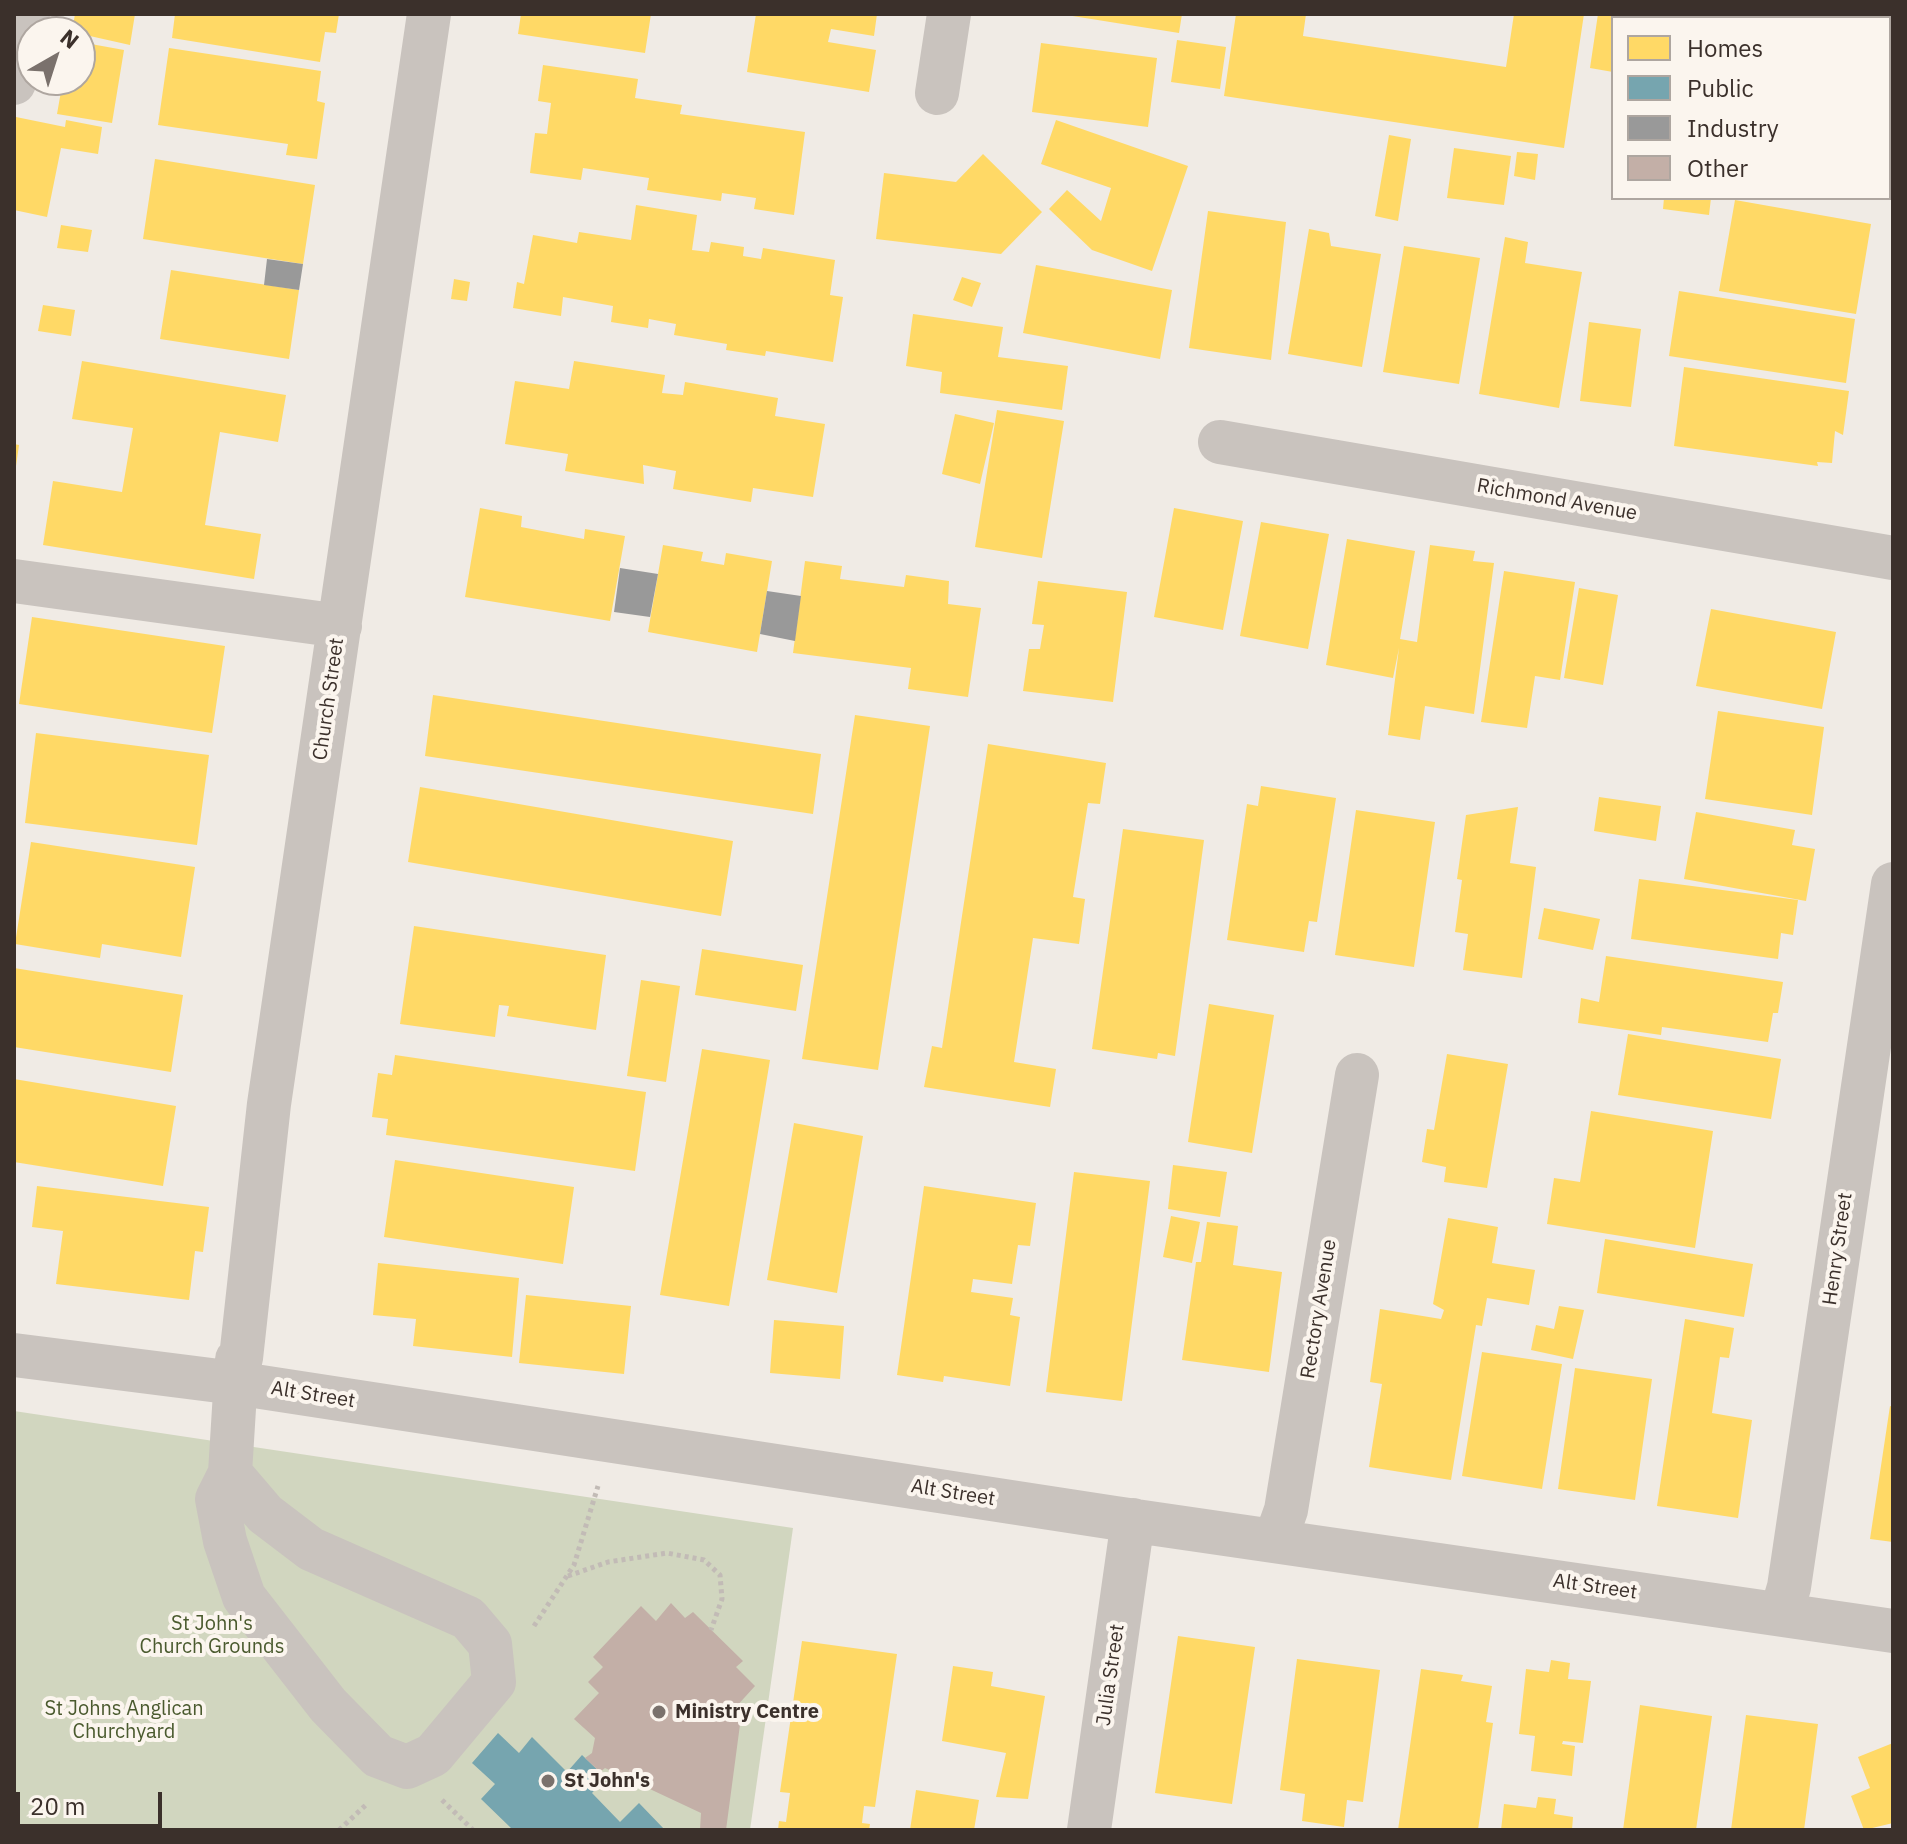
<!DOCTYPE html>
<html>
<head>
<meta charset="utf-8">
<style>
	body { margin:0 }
	#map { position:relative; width:1907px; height:1844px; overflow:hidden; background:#f0ebe5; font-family:"IBM Plex Sans",sans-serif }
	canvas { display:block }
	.frame { position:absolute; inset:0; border:16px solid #3b302b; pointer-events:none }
	.legend { position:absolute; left:1611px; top:16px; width:280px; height:184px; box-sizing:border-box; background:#fbf5ee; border:2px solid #aea6a0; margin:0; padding:10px 14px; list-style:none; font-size:24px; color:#3b302b }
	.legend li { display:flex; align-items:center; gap:16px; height:40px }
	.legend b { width:40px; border:2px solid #aea6a0 }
	.north { position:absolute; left:16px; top:16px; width:80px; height:80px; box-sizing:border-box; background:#fbf5ee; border:2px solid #aea6a0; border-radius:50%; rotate:39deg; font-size:22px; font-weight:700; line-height:32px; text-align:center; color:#3b302b }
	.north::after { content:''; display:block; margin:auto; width:28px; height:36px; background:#7a716c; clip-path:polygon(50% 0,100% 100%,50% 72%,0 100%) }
	.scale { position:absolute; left:16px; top:1792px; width:146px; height:36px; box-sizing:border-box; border:4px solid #3b302b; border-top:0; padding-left:10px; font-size:24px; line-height:28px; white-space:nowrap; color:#3b302b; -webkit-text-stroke:6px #fbf5ee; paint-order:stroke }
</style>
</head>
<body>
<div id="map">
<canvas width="1907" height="1844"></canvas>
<div class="frame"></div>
<ul class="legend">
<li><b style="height:22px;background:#ffd966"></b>Homes</li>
<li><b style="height:22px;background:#76a5af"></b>Public</li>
<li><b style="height:22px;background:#999"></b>Industry</li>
<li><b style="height:22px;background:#c3afa7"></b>Other</li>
</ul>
<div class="north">N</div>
<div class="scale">20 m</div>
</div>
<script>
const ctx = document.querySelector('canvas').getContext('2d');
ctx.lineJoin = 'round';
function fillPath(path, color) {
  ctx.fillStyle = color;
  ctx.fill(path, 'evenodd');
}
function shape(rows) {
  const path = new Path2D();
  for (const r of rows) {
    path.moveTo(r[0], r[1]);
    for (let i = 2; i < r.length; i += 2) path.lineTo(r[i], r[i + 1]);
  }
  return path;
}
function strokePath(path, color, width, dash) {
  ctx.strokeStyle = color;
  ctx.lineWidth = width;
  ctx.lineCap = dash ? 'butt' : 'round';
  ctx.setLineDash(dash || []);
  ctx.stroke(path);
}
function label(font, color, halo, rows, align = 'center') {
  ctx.font = font + ' "IBM Plex Sans",sans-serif';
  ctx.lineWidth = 8;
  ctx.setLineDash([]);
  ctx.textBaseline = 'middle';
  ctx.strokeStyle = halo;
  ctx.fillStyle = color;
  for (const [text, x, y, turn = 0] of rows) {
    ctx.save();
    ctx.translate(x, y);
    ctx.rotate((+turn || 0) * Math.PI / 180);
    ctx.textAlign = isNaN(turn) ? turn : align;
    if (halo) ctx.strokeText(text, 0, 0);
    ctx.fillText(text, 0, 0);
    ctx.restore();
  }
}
fillPath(shape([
	[14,1411,793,1528,750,1830,14,1830]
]), '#d1d6bf');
fillPath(shape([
	[75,14,135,14,130,45,72,32],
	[175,14,339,14,336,33,325,32,320,62,172,38],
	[521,14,651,14,645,53,518,34],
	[756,14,877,14,874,36,831,29,828,42,876,50,869,92,747,72],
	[1060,14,1182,14,1179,33],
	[1236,14,1306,14,1303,36,1506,67,1514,14,1584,14,1564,148,1224,96],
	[1598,14,1665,14,1679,16,1613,18,1613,72,1590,68],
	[1688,14,1867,14,1866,18,1688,18],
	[1889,23,1893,24,1893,109,1889,108],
	[1177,40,1226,47,1220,89,1171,82],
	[80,42,124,50,112,123,57,114,63,80,80,80],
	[1041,43,1157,58,1148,127,1032,112],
	[169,48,321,71,317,101,325,103,317,159,286,155,288,144,158,125],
	[543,65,638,79,635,98,682,105,680,114,805,132,794,215,754,209,756,198,722,193,721,201,647,190,649,178,583,168,581,180,530,173,535,133,547,134,551,103,538,101],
	[16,117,65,127,66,120,102,127,98,154,61,148,47,217,14,210],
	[1056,120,1188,166,1152,271,1092,250,1049,209,1067,190,1101,221,1111,188,1041,164],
	[1389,135,1411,139,1398,221,1375,216],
	[1454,148,1511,156,1504,205,1447,198],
	[1517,152,1538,154,1535,180,1514,176],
	[983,154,1042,212,1001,254,876,239,884,173,956,182],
	[155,159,315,185,303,264,143,239],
	[1664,198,1711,198,1709,215,1663,209],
	[1735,200,1871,224,1856,314,1719,291],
	[636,205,697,215,692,250,709,252,711,242,744,247,743,256,761,259,763,248,835,260,830,295,843,297,833,362,766,351,765,356,726,350,727,344,674,335,676,324,649,319,648,328,611,322,613,306,563,297,561,316,513,308,517,282,524,284,533,235,577,243,579,232,631,240],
	[1208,211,1286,222,1271,360,1189,348],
	[61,225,92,230,88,252,57,248],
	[1309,229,1329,233,1331,246,1381,254,1362,367,1288,354],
	[1505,237,1528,242,1525,263,1582,272,1559,408,1479,394],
	[1404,246,1480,258,1459,384,1383,372],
	[1036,265,1172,290,1160,359,1023,333],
	[171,270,299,290,289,359,160,339],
	[962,277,981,283,972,307,953,300],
	[454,279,470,282,467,301,451,299],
	[1679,291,1855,319,1846,383,1669,356],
	[43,305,75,310,71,336,38,331],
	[913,314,1003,327,998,357,1068,366,1062,410,940,393,942,372,906,366],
	[1589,322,1641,329,1631,407,1580,401],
	[82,361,286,395,278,442,220,432,205,525,261,534,254,579,43,545,53,481,122,492,133,428,72,419],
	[574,361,665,375,662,393,683,395,685,382,778,398,775,416,825,424,813,497,753,488,751,502,673,489,676,471,643,465,644,484,565,471,568,454,505,444,515,381,569,389],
	[1684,367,1849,391,1843,435,1835,431,1832,463,1817,462,1818,466,1674,446],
	[997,410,1064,421,1042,558,975,547],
	[955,414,994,423,980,484,942,474],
	[14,444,19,445,16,466,14,466],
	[480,508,522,516,521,527,584,539,585,529,625,536,610,621,465,597],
	[1174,508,1243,521,1223,630,1154,617],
	[1261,522,1329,534,1308,649,1240,636],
	[1347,539,1415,551,1400,639,1417,642,1430,545,1475,551,1473,561,1494,563,1474,714,1425,706,1420,740,1388,735,1399,648,1393,678,1326,665],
	[663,545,703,552,701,561,724,565,726,553,772,561,757,652,648,632],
	[805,561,842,566,840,579,904,587,906,575,949,581,948,604,981,608,968,697,908,689,911,668,793,653],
	[1504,571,1575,582,1560,680,1535,676,1527,728,1481,722],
	[1038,581,1127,592,1113,702,1023,691,1029,649,1040,649,1044,625,1032,624],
	[1579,588,1618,595,1603,685,1564,678],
	[1711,609,1836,632,1822,709,1696,686],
	[32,617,225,646,212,733,19,704],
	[433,695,821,754,813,814,425,756],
	[1718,711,1824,727,1812,815,1705,799],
	[855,715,930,726,878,1070,802,1059],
	[36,733,209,755,197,845,25,823],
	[988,744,1106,763,1100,804,1088,803,1073,897,1085,899,1079,944,1033,938,1014,1062,1056,1069,1050,1107,924,1087,932,1046,942,1048],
	[1261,786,1336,798,1317,922,1309,921,1304,952,1227,940,1247,804,1258,806],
	[420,787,733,841,721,916,408,862],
	[1599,797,1661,806,1656,841,1594,831],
	[1518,807,1510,863,1536,867,1522,978,1463,970,1468,934,1455,932,1462,880,1457,879,1466,815],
	[1356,810,1435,822,1414,967,1335,955],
	[1696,812,1795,830,1792,845,1815,849,1806,901,1684,879],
	[1123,829,1204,840,1175,1056,1158,1053,1157,1059,1092,1049],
	[31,842,195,867,181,957,102,944,100,958,15,944],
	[1639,879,1798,900,1793,935,1781,933,1778,959,1631,939],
	[1544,908,1600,919,1593,950,1538,939],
	[414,926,606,955,596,1030,507,1016,509,1006,499,1005,495,1037,400,1024],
	[702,949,803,965,796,1011,695,995],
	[1606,956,1783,982,1778,1013,1773,1013,1768,1042,1662,1027,1661,1035,1578,1023,1581,998,1599,1002],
	[14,968,183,995,171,1072,14,1047],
	[641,980,680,986,666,1082,627,1076],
	[1209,1004,1274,1015,1252,1153,1188,1142],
	[1628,1034,1781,1059,1771,1119,1618,1095],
	[702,1049,770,1060,729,1306,660,1295],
	[1447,1054,1508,1064,1487,1188,1444,1182,1446,1167,1422,1162,1427,1129,1434,1130],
	[395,1055,646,1092,635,1171,386,1135,388,1119,372,1117,378,1073,392,1075],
	[14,1079,176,1106,163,1186,14,1162],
	[1591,1111,1713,1131,1695,1248,1547,1224,1554,1178,1580,1182],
	[794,1123,863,1136,837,1293,767,1280],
	[395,1160,574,1187,563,1264,384,1237],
	[1173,1165,1227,1172,1220,1217,1168,1209],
	[1074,1172,1150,1181,1122,1401,1046,1392],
	[37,1186,209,1207,203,1252,195,1251,189,1300,56,1284,63,1231,32,1227],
	[924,1186,1036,1203,1030,1246,1018,1245,1012,1284,973,1279,971,1292,1013,1298,1010,1315,1020,1317,1010,1386,944,1376,943,1382,897,1375],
	[1171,1216,1200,1222,1192,1263,1163,1257],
	[1448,1218,1498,1227,1492,1263,1535,1270,1529,1305,1487,1298,1482,1326,1476,1325,1451,1480,1369,1467,1382,1384,1370,1382,1380,1309,1441,1319,1444,1310,1433,1304],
	[1207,1222,1238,1226,1233,1265,1282,1272,1269,1372,1182,1360,1196,1262,1201,1262],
	[1605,1239,1753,1264,1744,1317,1597,1293],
	[378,1263,519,1278,512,1357,413,1346,416,1319,373,1315],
	[526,1295,631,1306,624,1374,519,1363],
	[1559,1306,1584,1310,1573,1359,1531,1350,1536,1325,1554,1329],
	[1685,1319,1734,1328,1729,1358,1720,1357,1712,1413,1752,1420,1738,1518,1657,1506],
	[774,1320,844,1326,840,1379,770,1373],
	[1482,1352,1562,1364,1542,1489,1462,1476],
	[1575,1368,1652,1379,1635,1500,1558,1489],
	[1890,1406,1893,1407,1893,1542,1870,1539],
	[1178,1636,1255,1647,1232,1804,1155,1793],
	[802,1641,897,1654,875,1807,864,1806,862,1823,870,1824,869,1830,778,1830,779,1821,786,1822,790,1793,780,1792],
	[1297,1659,1380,1670,1363,1802,1347,1800,1344,1827,1302,1821,1305,1794,1280,1790],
	[1551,1660,1570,1663,1568,1679,1591,1681,1583,1743,1563,1741,1562,1744,1575,1746,1572,1776,1531,1771,1535,1736,1519,1734,1526,1669,1549,1672],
	[953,1666,993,1672,991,1686,1045,1696,1028,1799,996,1797,1006,1753,942,1741],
	[1421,1669,1463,1675,1461,1681,1492,1686,1486,1722,1493,1723,1478,1830,1398,1830],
	[1640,1705,1712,1716,1696,1830,1623,1830],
	[1746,1715,1818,1724,1804,1830,1731,1830],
	[1893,1743,1893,1823,1864,1830,1851,1796,1870,1788,1858,1757],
	[916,1790,979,1800,974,1830,910,1830],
	[1538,1797,1556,1799,1554,1814,1573,1817,1572,1830,1501,1830,1504,1804,1536,1808]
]), '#ffd966');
fillPath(shape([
	[498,1733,519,1753,532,1737,567,1772,582,1755,606,1778,592,1793,620,1822,639,1803,665,1830,509,1830,511,1828,481,1799,495,1784,472,1763]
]), '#76a5af');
fillPath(shape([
	[267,259,303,264,299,290,264,285],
	[620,568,658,574,650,617,614,612],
	[767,591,801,596,795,641,760,634]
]), '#999');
fillPath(shape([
	[671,1603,685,1618,693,1612,743,1661,736,1667,755,1686,735,1708,741,1717,726,1830,700,1830,701,1813,605,1768,600,1772,585,1758,592,1753,595,1738,574,1719,599,1693,588,1682,603,1667,593,1657,641,1606,656,1621]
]), '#c3afa7');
strokePath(shape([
	[568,1576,608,1562,667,1553,704,1560,720,1575,722,1599,711,1630],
	[534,1626,574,1565,598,1486],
	[442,1800,473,1830],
	[339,1830,368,1803]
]), '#c2bbb6', 5, [4, 4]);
strokePath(shape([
	[14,83,28,14],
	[937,93,949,14],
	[1220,442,1893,558],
	[14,581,340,626],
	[14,1355,235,1383,1115,1518,1893,1631],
	[230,1473,217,1499,225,1541,244,1597,328,1705,378,1756,407,1767,433,1755,494,1682,490,1644,468,1618,311,1549,265,1514,230,1473,237,1360,241,1358,269,1104,429,14],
	[1275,1541,1286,1510,1357,1075],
	[1781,1614,1789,1587,1893,884],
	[1089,1830,1133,1520]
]), '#c9c3be', 44);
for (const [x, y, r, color] of [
	[659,1712,8,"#7a716c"],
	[548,1781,8,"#7a716c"]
]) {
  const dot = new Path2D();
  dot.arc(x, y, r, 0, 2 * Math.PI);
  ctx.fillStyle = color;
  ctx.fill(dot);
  strokePath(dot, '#fbf5ee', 3);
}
label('20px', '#3b302b', '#fbf5ee', [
	["Richmond Avenue",1557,500,10],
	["Church Street",329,699,-82],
	["Henry Street",1838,1249,-82],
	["Rectory Avenue",1319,1309,-81],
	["Alt Street",313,1395,9],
	["Alt Street",953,1493,9],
	["Alt Street",1595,1587,8],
	["Julia Street",1111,1675,-82]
]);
label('20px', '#4a5a2e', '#fbf5ee', [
	["St John's",212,1624],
	["Church Grounds",212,1647],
	["St Johns Anglican",124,1709],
	["Churchyard",124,1732]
]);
label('bold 20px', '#3b302b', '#fbf5ee', [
	["Ministry Centre",675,1712],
	["St John's",564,1781]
], 'left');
</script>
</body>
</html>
